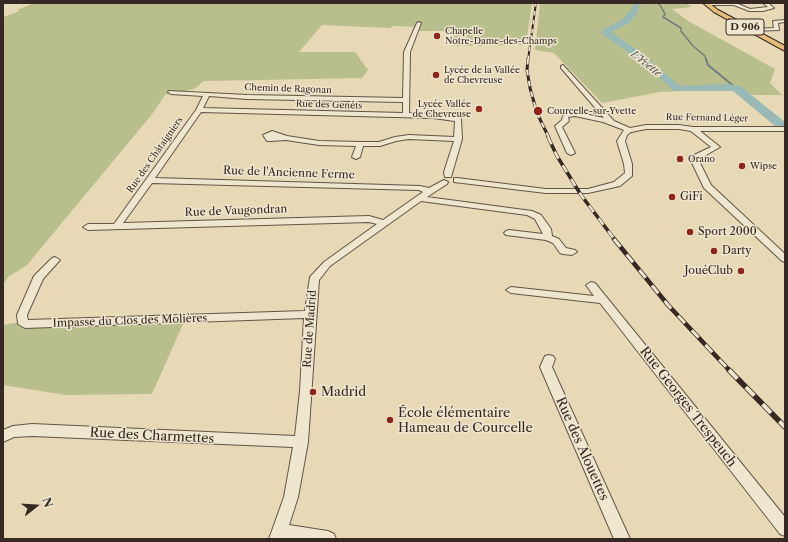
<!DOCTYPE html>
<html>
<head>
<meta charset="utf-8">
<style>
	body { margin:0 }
	#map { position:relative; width:788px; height:542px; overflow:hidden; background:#e7d8b6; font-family:"Libre Caslon Text",serif }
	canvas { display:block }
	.frame { position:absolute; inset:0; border:4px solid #362822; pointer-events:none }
	.north { position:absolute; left:16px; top:486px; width:40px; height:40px; -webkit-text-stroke:3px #efe6d0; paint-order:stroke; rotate:73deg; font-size:11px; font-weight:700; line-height:16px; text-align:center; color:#362822 }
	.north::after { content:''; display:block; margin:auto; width:14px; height:18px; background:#362822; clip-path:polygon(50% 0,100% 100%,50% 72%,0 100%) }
</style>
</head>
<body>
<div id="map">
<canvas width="788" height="542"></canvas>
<div class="frame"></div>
<div class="north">N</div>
</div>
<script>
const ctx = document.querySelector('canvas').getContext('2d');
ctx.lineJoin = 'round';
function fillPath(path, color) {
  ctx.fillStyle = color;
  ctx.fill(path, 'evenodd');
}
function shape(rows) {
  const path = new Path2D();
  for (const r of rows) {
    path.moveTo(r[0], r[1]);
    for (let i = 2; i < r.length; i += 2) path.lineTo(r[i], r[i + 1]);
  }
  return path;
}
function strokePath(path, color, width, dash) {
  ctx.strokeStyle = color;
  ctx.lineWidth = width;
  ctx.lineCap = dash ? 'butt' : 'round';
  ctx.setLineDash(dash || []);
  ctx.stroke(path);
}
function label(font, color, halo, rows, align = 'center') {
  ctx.font = font + ' "Libre Caslon Text",serif';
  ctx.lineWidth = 3;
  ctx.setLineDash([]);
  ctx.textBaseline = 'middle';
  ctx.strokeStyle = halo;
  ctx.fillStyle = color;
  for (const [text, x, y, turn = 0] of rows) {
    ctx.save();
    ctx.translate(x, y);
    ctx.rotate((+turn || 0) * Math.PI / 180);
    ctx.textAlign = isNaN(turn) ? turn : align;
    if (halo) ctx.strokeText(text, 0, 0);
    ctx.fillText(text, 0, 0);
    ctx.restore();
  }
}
fillPath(shape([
	[34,3,532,3,527,38,521,45,453,46,449,31,418,31,418,27,393,26,390,28,322,25,299,52,355,52,368,70,362,78,204,81,194,89,165,95,153,113,27,265,8,277,3,285,3,17,20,11,17,10],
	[540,3,686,3,692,7,672,9,688,21,775,69,770,83,782,95,754,95,728,89,660,92,602,103,554,53,535,50],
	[187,315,152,394,66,395,3,385,3,325,33,320]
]), '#b8be8c');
strokePath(shape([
	[657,3,660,5,665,14,663,17,681,28,681,31,693,46,705,56,706,60]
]), '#717f7a', 1.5);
strokePath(shape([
	[706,59,708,65,736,88]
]), '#717f7a', 2);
fillPath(shape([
	[635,3,644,3,638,7,637,13,629,23,611,32,641,53,680,86,727,84,740,86,785,122,785,132,781,131,733,91,674,91,635,57,602,34,601,32,602,30,623,19,635,3]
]), '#98b9b5');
const minor = shape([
	[706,3,736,3,750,9,768,7,763,3,768,3,774,8,763,11,749,11,734,5,707,5,705,4,706,3],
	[785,20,785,22,778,23,779,30,751,31,749,30,751,29,774,28,773,21,785,20],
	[419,22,421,23,410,52,409,113,433,114,458,117,461,119,462,139,451,177,445,177,444,172,454,141,409,139,396,141,380,146,363,146,360,157,356,159,352,157,356,146,319,145,286,140,270,141,267,141,263,135,272,131,287,136,319,141,360,142,379,142,395,137,409,135,454,137,455,121,433,118,201,112,155,178,420,186,429,188,444,180,448,182,447,184,427,197,532,211,541,215,551,229,552,236,559,239,566,248,575,250,577,252,572,255,563,254,560,253,553,243,546,240,506,235,504,233,506,231,509,230,543,234,535,219,527,215,421,201,330,266,319,280,308,442,298,497,289,525,328,531,334,534,336,539,269,539,284,497,293,447,32,436,14,437,3,442,3,430,13,426,32,424,295,436,300,391,304,318,25,328,18,324,17,315,34,276,52,258,55,257,60,260,43,279,27,315,28,320,305,311,310,277,324,262,377,224,369,222,88,230,83,227,88,224,114,224,196,110,203,96,171,94,168,92,169,91,247,95,403,98,404,52,417,23,419,22],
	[209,96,247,99,403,102,403,113,203,108,209,96],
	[152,183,419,190,423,192,383,220,369,216,123,223,152,183],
	[563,65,614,121,630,128,646,125,679,125,693,127,785,127,785,131,700,131,720,147,701,158,700,163,711,185,785,254,785,262,782,261,704,188,692,163,694,155,711,147,691,131,679,129,646,129,631,132,627,135,625,141,632,164,632,176,620,186,588,193,546,193,454,182,454,178,457,178,546,189,588,189,614,182,625,173,624,164,617,141,624,130,603,122,575,116,568,117,569,121,562,127,575,153,571,155,567,153,555,126,562,120,563,116,575,112,604,118,561,68,561,66,563,65],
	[591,282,595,283,785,517,785,536,780,534,600,303,511,293,506,290,511,287,594,296,586,285,591,282],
	[549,355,553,356,555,359,552,367,630,539,614,539,540,367,545,356,549,355]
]);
const major = shape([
	[703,3,709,3,718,10,785,46,785,51,714,12,703,3]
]);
strokePath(minor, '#625447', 2);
strokePath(major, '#362822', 2);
fillPath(minor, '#efe6d0');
fillPath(major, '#e4bc7b');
const railFar4 = shape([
	[528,60,536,3]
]);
const railFar3 = shape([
	[528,59,527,70,530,88,537,113,549,138]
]);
const railFar2 = shape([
	[548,137,557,156,581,195,615,240]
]);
const railFar1 = shape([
	[614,239,668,305,730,371]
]);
const rail = shape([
	[729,370,785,427]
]);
strokePath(railFar4, '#362822', 2);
strokePath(railFar3, '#362822', 3);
strokePath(railFar2, '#362822', 3.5);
strokePath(railFar1, '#362822', 4.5);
strokePath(rail, '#362822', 5.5);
strokePath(railFar4, '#efe6d0', 1.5, [4.5]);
strokePath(railFar3, '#efe6d0', 2, [5.5]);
strokePath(railFar2, '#efe6d0', 2.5, [8]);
strokePath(railFar1, '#efe6d0', 3, [10]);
strokePath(rail, '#efe6d0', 4, [12]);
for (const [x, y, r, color] of [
	[437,36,4,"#8f2418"],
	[436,75,4,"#8f2418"],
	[479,109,4,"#8f2418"],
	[538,111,5,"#8f2418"],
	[680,159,4,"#8f2418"],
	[742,166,4,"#8f2418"],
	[672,197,4,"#8f2418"],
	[690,232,4,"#8f2418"],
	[714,251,4,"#8f2418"],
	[741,271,4,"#8f2418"],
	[313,392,4,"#8f2418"],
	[390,420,4,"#8f2418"]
]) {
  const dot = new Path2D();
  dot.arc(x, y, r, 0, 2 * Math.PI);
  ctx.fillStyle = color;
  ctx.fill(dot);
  strokePath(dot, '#efe6d0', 1.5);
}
label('9px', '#362822', '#efe6d0', [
	["Chapelle",445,31],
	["Notre-Dame-des-Champs",445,41],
	["Lycée de la Vallée",444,70],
	["de Chevreuse",444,80],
	["Lycée Vallée",471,104,"right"],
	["de Chevreuse",471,114,"right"],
	["Courcelle-sur-Yvette",547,111],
	["Orano",688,159],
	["Wipse",750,166]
], 'left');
label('9px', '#362822', '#efe6d0', [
	["Chemin de Ragonan",288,89,2],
	["Rue des Genêts",329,105,2],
	["Rue Fernand Léger",707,118,1],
	["Rue des Châtaigniers",155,155,-55]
]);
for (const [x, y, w] of [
	[745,27,38]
]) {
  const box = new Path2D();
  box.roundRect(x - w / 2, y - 8, w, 16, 3);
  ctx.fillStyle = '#efe6d0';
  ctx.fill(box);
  strokePath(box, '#362822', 1);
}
label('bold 10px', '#362822', null, [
	["D 906",745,27]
]);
label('italic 10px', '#4e4c47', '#efe6d0', [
	["L'Yvette",646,64,38]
]);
label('11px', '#362822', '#efe6d0', [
	["Rue de l'Ancienne Ferme",289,173,2],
	["Rue de Vaugondran",236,211,-2],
	["Impasse du Clos des Molières",130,321,-2],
	["Rue de Madrid",310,329,-86]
]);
label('11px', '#362822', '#efe6d0', [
	["GiFi",680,197],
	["Sport 2000",698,232],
	["Darty",722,251],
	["JouéClub",733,271,"right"]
], 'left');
label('13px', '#362822', '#efe6d0', [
	["Madrid",321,392],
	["École élémentaire",398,413],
	["Hameau de Courcelle",398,428]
], 'left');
label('13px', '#362822', '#efe6d0', [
	["Rue Georges Trespeuch",688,407,52],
	["Rue des Charmettes",152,436,3],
	["Rue des Alouettes",582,449,66]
]);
</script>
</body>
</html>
